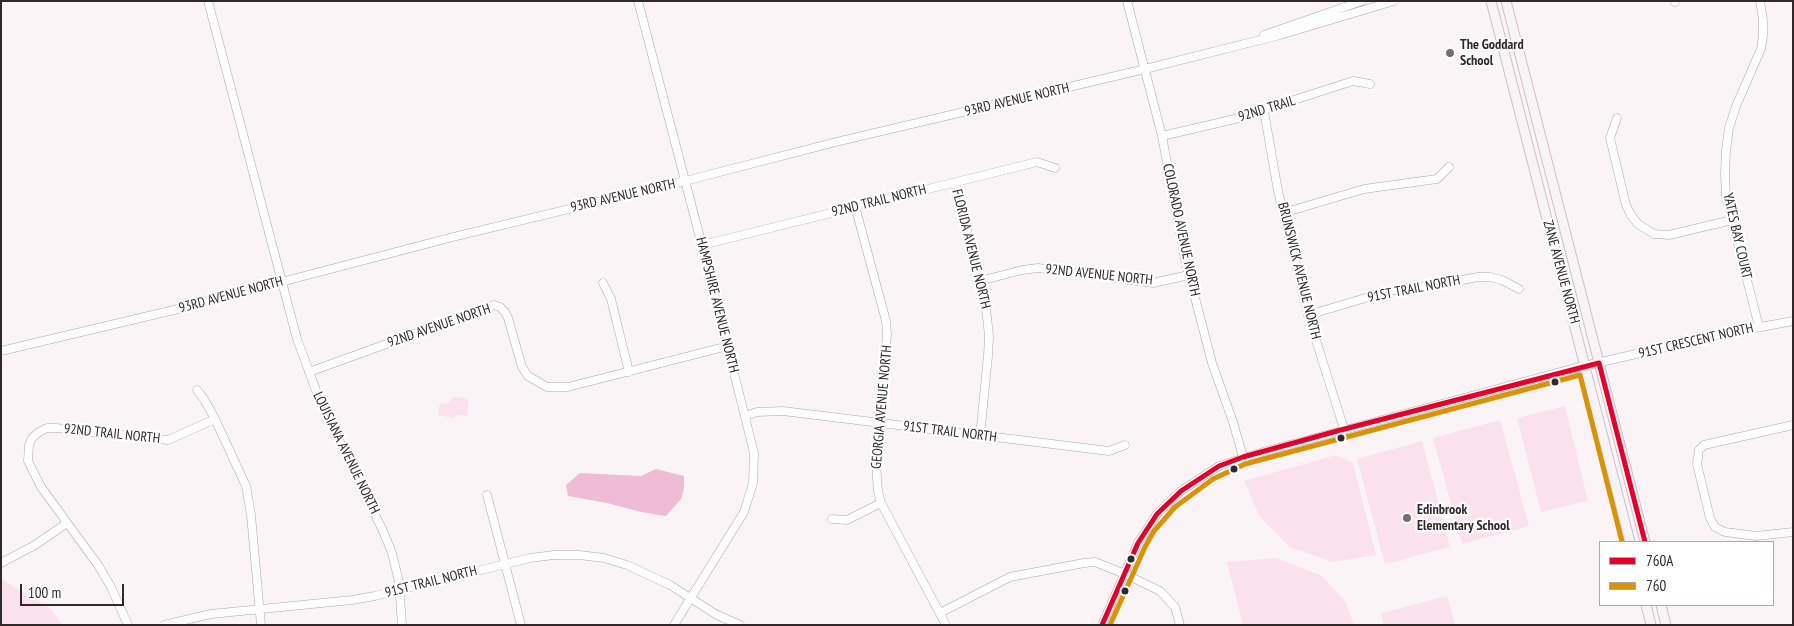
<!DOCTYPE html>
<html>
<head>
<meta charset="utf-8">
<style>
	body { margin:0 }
	#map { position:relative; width:1794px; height:626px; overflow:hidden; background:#faf4f7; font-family:"PT Sans Narrow",sans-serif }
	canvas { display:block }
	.frame { position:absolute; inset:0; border:2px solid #30282b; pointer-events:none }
	.legend { position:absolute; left:1599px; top:541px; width:175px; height:65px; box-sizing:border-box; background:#fff; border:1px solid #aca9aa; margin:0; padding:6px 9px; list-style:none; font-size:15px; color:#30282b }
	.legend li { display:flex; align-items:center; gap:10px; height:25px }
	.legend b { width:25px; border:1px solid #aca9aa }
	.scale { position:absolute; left:20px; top:584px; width:104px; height:22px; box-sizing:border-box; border:2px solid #30282b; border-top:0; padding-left:6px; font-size:15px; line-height:18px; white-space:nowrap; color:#30282b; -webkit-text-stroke:4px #fff; paint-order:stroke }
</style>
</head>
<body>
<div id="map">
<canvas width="1794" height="626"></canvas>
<div class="frame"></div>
<ul class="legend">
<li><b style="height:6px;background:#e4002b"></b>760A</li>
<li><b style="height:6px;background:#d99306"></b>760</li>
</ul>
<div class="scale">100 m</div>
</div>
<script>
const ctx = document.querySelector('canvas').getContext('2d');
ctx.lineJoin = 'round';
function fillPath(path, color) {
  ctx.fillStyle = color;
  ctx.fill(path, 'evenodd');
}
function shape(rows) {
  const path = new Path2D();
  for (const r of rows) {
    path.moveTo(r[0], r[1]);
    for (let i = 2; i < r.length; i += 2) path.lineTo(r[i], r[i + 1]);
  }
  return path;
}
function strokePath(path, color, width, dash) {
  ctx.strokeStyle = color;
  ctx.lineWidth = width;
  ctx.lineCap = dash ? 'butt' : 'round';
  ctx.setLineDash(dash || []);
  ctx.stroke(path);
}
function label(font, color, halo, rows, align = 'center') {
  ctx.font = font + ' "PT Sans Narrow",sans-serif';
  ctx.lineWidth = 4.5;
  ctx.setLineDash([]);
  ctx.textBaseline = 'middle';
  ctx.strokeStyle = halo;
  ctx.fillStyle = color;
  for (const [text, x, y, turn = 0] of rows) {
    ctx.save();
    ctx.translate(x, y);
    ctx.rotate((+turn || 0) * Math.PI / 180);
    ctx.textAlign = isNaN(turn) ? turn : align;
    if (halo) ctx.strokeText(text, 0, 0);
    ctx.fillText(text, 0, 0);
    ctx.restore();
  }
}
fillPath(shape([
	[453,397,465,398,469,401,467,416,457,415,453,418,438,415,440,403,447,404],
	[1565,406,1588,501,1541,512,1517,418],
	[1500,420,1529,526,1462,544,1433,438],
	[1422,441,1450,547,1385,564,1357,459],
	[1336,455,1353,463,1376,555,1332,562,1290,547,1260,517,1244,481],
	[1276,558,1322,576,1345,601,1354,625,1243,625,1227,562],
	[1,579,50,608,62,625,1,625],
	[1447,596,1455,625,1384,625,1381,613]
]), '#fae1ed');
fillPath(shape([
	[656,469,684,476,684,488,681,499,666,516,641,512,607,503,568,496,566,485,580,473,641,476]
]), '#f0bcd5');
const minor = shape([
	[208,1,297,339,320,401,383,531,392,553,399,582,402,625],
	[638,1,704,253,754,453,753,483,744,512,674,625],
	[1127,1,1162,136,1185,259,1212,363,1233,422,1243,457],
	[1675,2,1675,1],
	[1264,35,1362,1],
	[1264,111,1278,191,1308,315,1344,429],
	[1617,118,1610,138,1626,205,1631,215,1638,224,1654,234,1669,235,1732,220],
	[1162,136,1235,119,1353,81,1370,84],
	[955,183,984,297,987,317,989,336,988,356,980,436],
	[855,206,886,321,887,334,876,464,878,491,881,503,946,625],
	[1283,213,1364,189,1437,179,1449,167],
	[702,245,1037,162,1055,168],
	[980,281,1022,270,1038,268,1153,283,1189,275],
	[603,283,611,299,629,372],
	[1308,315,1389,291,1410,287,1430,286,1478,277,1490,277,1502,280,1519,289],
	[1759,327,1726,197,1725,174,1726,151,1729,128,1736,106,1761,49,1763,35,1763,20,1760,1],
	[1,351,178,309,453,237,685,181,836,142,1145,69,1280,35,1394,1],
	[309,372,494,305,500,307,505,312,508,318,522,367,528,376,547,387,568,387,728,346],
	[197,390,204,399,215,419,246,486,251,515,261,625],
	[745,416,757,412,783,411,1109,451,1125,445],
	[1793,425,1704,445,1699,450,1697,464,1710,518,1715,527,1725,532,1756,536,1793,532],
	[487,495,521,625],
	[832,519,847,520,881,503],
	[1,563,35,545,67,523],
	[940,613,1010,577,1084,563,1095,562,1125,574,1160,591,1175,607,1180,625],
	[128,625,111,587,98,565,41,487,28,461,29,445,32,438,39,432,47,428,56,428,168,440,215,419],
	[164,625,211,614,352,600,375,596,530,558,554,555,579,555,604,558,627,565,670,585,717,615,740,625],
	[1102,625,1138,543,1157,514,1181,491,1219,466,1263,452,1575,368,1723,334,1793,321]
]);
const major = shape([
	[1491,1,1630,542],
	[1506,1,1645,542],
	[1646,605,1651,625],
	[1661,605,1666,625]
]);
strokePath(minor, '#aea7aa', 9);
strokePath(major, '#cbc0c6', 11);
strokePath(minor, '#fefdfe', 8);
strokePath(major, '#f8f4f6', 9);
strokePath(shape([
	[1102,625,1138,543,1157,514,1181,491,1219,466,1243,457,1337,431,1599,363,1645,542]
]), '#e4002b', 5);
strokePath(shape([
	[1110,625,1145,547,1154,531,1175,507,1213,479,1245,464,1580,375,1622,542]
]), '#d99306', 5);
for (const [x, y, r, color] of [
	[1450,53,5,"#776f72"],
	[1555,382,4.5,"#30282b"],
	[1341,438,4.5,"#30282b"],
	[1234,469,4.5,"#30282b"],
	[1407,518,5,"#776f72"],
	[1131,559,4.5,"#30282b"],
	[1125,591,4.5,"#30282b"]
]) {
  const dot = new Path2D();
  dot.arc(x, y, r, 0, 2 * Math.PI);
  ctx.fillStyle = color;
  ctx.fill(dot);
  strokePath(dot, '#fff', 2);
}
label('bold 14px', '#30282b', '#fff', [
	["The Goddard",1460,45],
	["School",1460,61],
	["Edinbrook",1417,510],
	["Elementary School",1417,526]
], 'left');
label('14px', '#30282b', '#fff', [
	["93RD AVENUE NORTH",1017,100,-13],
	["92ND TRAIL",1267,109,-17],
	["93RD AVENUE NORTH",623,196,-13],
	["92ND TRAIL NORTH",879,201,-14],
	["COLORADO AVENUE NORTH",1181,230,78],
	["YATES BAY COURT",1737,236,77],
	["FLORIDA AVENUE NORTH",971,249,76],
	["BRUNSWICK AVENUE NORTH",1299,271,76],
	["ZANE AVENUE NORTH",1561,272,75],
	["92ND AVENUE NORTH",1099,275,6],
	["91ST TRAIL NORTH",1414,289,-11],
	["93RD AVENUE NORTH",231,295,-15],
	["HAMPSHIRE AVENUE NORTH",717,305,76],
	["92ND AVENUE NORTH",439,326,-19],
	["91ST CRESCENT NORTH",1696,341,-13],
	["GEORGIA AVENUE NORTH",882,407,-85],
	["91ST TRAIL NORTH",950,432,7],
	["92ND TRAIL NORTH",112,434,6],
	["LOUISIANA AVENUE NORTH",346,453,64],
	["91ST TRAIL NORTH",431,582,-14]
]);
</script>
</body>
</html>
